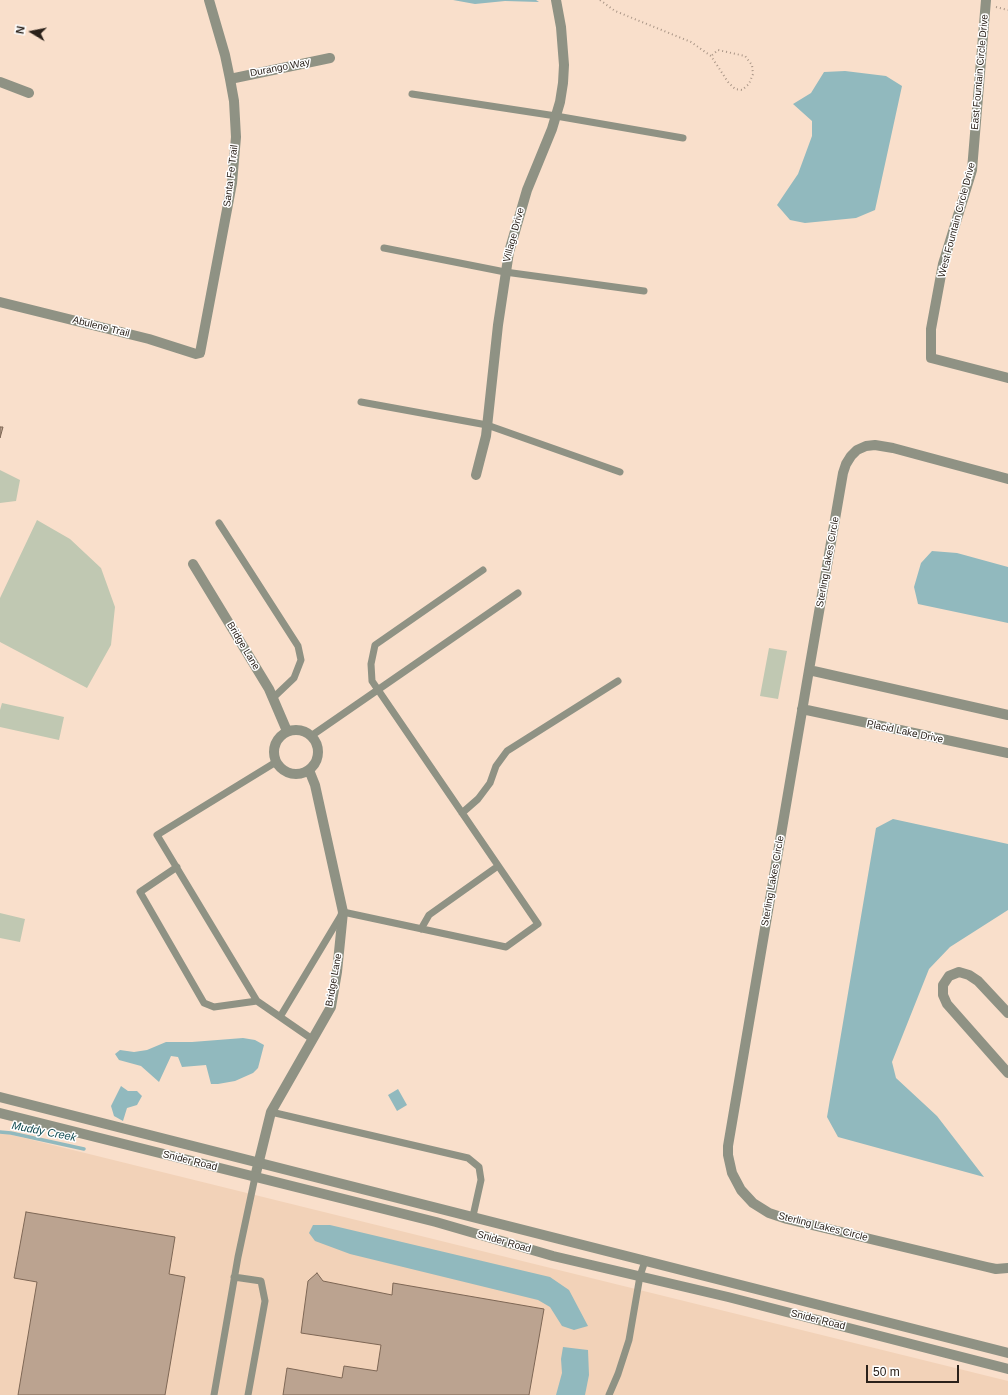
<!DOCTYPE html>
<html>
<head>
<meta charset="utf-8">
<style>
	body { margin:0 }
	#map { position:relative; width:1008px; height:1395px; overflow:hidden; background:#f9dfcb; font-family:Helvetica,sans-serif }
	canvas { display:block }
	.north { position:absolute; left:12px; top:12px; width:40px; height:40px; -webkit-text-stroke:3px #fff; paint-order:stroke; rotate:280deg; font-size:11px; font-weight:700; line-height:16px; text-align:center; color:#2a211a }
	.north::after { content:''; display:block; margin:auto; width:14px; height:18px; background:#2a211a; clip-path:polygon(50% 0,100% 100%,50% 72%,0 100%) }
	.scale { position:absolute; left:866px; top:1365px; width:93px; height:18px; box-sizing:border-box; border:2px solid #2a211a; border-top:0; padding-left:5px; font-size:12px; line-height:14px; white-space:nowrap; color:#2a211a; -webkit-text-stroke:3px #fff; paint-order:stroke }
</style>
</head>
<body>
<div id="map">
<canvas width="1008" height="1395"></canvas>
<div class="north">N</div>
<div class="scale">50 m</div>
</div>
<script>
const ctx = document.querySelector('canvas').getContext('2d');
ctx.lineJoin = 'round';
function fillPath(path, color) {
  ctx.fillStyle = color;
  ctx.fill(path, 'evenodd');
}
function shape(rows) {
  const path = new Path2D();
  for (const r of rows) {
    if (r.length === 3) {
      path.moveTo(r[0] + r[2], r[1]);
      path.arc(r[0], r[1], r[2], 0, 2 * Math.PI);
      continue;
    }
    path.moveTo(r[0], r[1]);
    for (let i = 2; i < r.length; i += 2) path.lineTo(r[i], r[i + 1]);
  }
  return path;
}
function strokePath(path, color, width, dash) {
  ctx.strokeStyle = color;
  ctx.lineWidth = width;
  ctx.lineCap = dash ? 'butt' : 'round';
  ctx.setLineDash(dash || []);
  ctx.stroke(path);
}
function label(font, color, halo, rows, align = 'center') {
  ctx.font = font + ' Helvetica,sans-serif';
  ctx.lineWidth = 3;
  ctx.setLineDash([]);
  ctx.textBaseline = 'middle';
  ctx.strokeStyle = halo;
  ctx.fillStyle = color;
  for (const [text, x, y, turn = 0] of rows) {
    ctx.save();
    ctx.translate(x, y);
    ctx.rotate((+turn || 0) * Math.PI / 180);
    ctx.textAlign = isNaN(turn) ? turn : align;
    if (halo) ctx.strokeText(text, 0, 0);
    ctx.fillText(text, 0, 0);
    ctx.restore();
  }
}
fillPath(shape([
	[0,1132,1008,1381,1008,1395,0,1395]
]), '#f2d2b8');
fillPath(shape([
	[0,470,20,480,16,501,0,503],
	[37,520,70,539,101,568,115,607,111,645,87,688,0,642,0,598],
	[769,648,787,651,778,699,760,696],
	[2,703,64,717,59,740,0,727,0,710],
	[0,913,25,919,20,942,0,938]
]), '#c0c8b2');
fillPath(shape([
	[453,0,536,0,539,2,505,1,475,4],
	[845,71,886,76,902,86,875,210,856,218,805,223,790,220,777,205,798,174,812,136,812,121,793,104,811,93,824,72],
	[932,551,957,553,1008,567,1008,623,918,604,914,587,921,563],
	[893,819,1008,844,1008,910,950,947,929,969,892,1062,896,1078,937,1116,984,1177,838,1137,827,1117,876,828],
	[243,1038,255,1040,264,1045,258,1068,253,1073,235,1081,218,1084,211,1084,206,1065,182,1067,178,1057,171,1056,159,1082,141,1066,119,1060,115,1054,120,1050,134,1052,147,1050,166,1042,192,1042],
	[121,1086,128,1091,137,1091,142,1096,137,1105,127,1108,123,1121,114,1116,111,1106],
	[398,1089,407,1105,397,1111,388,1095],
	[313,1225,330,1225,347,1229,550,1277,569,1290,588,1326,574,1330,562,1326,550,1307,538,1300,350,1254,315,1241,309,1233],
	[563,1347,588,1350,589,1375,585,1395,556,1395,562,1373,561,1359]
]), '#91b9be');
strokePath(shape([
	[0,1132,11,1133,84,1149]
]), '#91b9be', 3.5);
const building = shape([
	[0,427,3,427,0,438,0,427],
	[26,1212,175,1237,169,1274,185,1277,165,1395,18,1395,37,1282,14,1278,26,1212],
	[317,1273,323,1281,392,1295,393,1283,544,1309,529,1395,283,1395,287,1368,342,1378,344,1366,377,1371,381,1345,301,1333,308,1281,317,1273]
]);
fillPath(building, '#bba390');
strokePath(building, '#7e6755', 1);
strokePath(shape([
	[600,0,615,11,691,42,711,56,728,82,735,89,742,90,749,84,753,74,752,65,745,56,718,50,711,56],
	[996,7,1008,10]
]), '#a99586', 2, [1, 3]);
strokePath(shape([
	[412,94,556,116,683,138],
	[384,248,505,272,644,291],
	[361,402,487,425,620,472],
	[219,523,298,646,301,660,294,678,273,698],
	[311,736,518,593],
	[276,762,157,835,257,1001,312,1039],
	[462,813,478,799,490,783,496,766,507,751,618,681],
	[177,867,140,892,204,1003,214,1007,257,1001],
	[421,929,429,915,498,866],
	[280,1017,343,912,506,947,538,924,372,681,371,664,375,645,483,570],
	[271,1112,468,1158,479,1167,481,1180,473,1216],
	[234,1277,261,1281,265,1301,248,1395],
	[214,1395,238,1257,255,1177],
	[609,1395,618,1374,629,1340,640,1276,645,1261]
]), '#8f9284', 7);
strokePath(shape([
	[986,0,972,170,943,264,931,329,931,358,1008,378],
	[230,79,330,58],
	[0,82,29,93],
	[0,302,149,339,196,354,200,353,232,183,236,137,234,101,230,79,225,55,209,0],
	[476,475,486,436,498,325,509,252,527,190,552,129,560,102,563,83,564,65,561,27,556,0],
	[1008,479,893,448,875,445,866,446,857,450,851,456,846,464,843,473,809,670,728,1146,728,1155,732,1173,741,1190,753,1203,769,1213,787,1219,987,1267,996,1269,1008,1268],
	[193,564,269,689,287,731],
	[809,670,1008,715],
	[802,709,1008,753],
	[296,752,22],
	[1008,1013,978,981,969,975,959,972,949,976,943,985,943,995,947,1004,1008,1073],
	[255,1177,271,1112,331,1007,337,972,343,912,315,785,309,770]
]), '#8f9284', 10);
strokePath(shape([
	[0,1097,1008,1353],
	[0,1113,436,1222,553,1256,728,1297,1008,1369]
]), '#8f9284', 10);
label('10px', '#2a211a', '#fff', [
	["Durango Way",280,68,-11],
	["East Fountain Circle Drive",980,72,-85],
	["Santa Fe Trail",231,176,-83],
	["West Fountain Circle Drive",957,220,-75],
	["Village Drive",514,235,-75],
	["Abulene Trail",101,327,14],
	["Sterling Lakes Circle",828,562,-80],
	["Bridge Lane",243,646,59],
	["Placid Lake Drive",905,732,12],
	["Sterling Lakes Circle",773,881,-80],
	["Bridge Lane",334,980,-80],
	["Snider Road",190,1161,14],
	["Sterling Lakes Circle",823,1227,14],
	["Snider Road",504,1242,16],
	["Snider Road",818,1320,14]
]);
label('italic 11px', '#124d53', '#fff', [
	["Muddy Creek",44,1132,11]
]);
</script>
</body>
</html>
